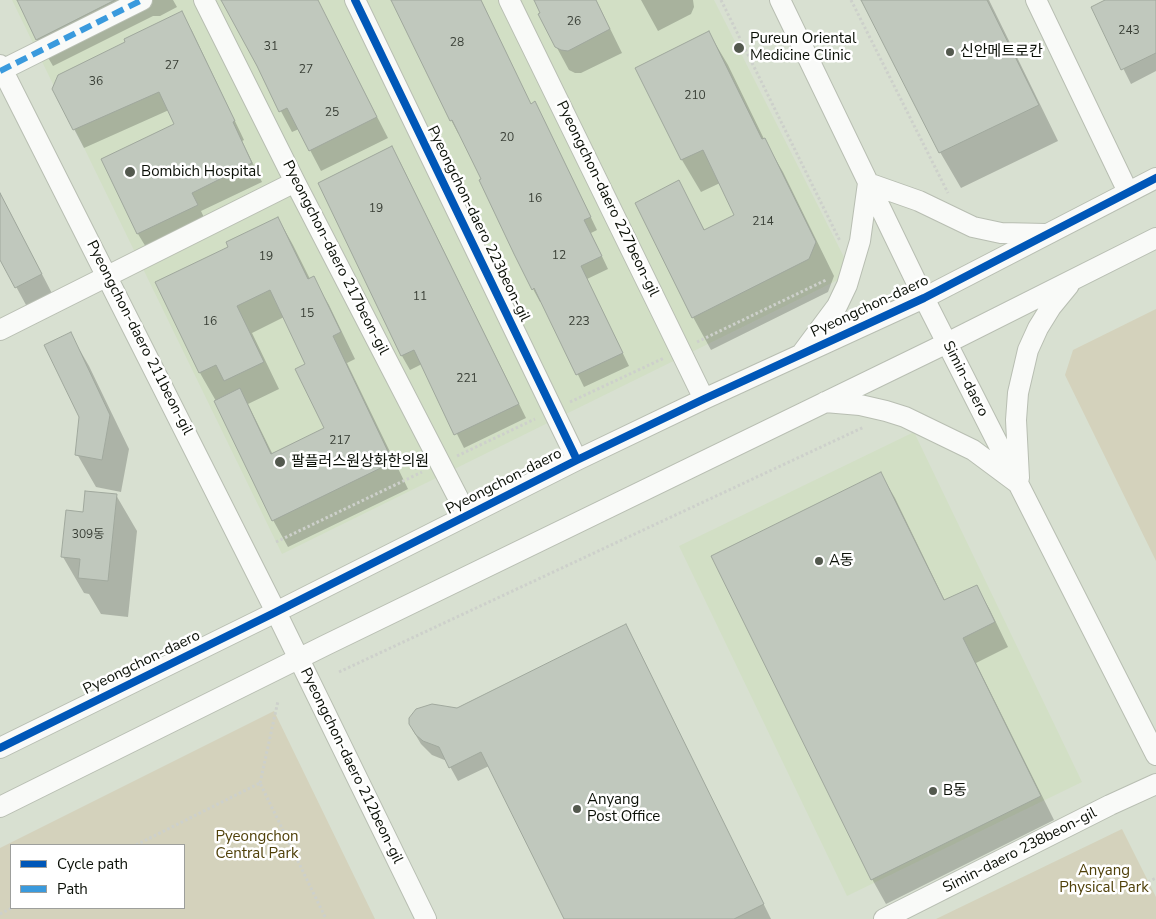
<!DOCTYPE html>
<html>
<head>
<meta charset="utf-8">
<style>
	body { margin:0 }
	#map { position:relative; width:1156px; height:919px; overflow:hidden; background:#d8e0d1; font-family:"Nunito Sans",sans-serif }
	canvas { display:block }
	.legend { position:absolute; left:10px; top:844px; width:175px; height:65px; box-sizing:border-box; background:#fff; border:1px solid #9d9f9c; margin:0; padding:6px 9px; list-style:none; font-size:15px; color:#0b1007 }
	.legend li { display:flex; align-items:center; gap:10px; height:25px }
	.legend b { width:25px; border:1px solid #9d9f9c }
</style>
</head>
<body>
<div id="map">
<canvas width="1156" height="919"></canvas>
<ul class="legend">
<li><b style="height:6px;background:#0057b8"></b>Cycle path</li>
<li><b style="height:6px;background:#3a9add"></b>Path</li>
</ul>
</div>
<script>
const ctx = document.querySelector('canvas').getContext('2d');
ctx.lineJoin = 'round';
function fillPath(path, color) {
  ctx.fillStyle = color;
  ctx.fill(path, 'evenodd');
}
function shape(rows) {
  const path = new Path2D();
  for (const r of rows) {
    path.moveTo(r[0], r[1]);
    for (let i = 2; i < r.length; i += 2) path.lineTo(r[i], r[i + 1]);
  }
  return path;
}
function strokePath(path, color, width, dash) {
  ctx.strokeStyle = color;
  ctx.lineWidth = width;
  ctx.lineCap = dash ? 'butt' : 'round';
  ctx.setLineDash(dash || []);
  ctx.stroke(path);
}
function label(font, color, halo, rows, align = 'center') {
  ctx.font = font + ' "Nunito Sans","Noto Sans KR",sans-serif';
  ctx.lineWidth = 5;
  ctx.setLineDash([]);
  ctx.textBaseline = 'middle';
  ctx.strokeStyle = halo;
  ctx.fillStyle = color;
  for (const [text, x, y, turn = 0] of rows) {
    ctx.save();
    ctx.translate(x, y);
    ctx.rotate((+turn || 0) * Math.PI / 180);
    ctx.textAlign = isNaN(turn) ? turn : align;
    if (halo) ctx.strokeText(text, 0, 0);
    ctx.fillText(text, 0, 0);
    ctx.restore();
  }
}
fillPath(shape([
	[12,0,714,0,852,273,282,554],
	[914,432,1082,782,847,896,679,546]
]), '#d2dfc5');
fillPath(shape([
	[1156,309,1156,561,1065,375,1073,350],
	[274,711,375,919,0,919,0,848],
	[11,845,184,845,184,908,11,908],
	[1122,829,1156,897,1156,919,936,919]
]), '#d4d2bc');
fillPath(shape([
	[19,0,173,0,177,7,160,16,153,16,53,66,37,39],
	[222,0,317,0,388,138,321,171,299,129,292,132],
	[393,0,481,0,531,105,542,116,597,230,591,233,608,269,587,279,629,366,584,387,542,301,540,302,533,289,483,180,460,132,458,133,451,120],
	[535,0,596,0,622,53,581,73,575,73,569,70,556,46],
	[641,0,693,0,694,7,691,14,658,31],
	[862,0,989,0,1058,141,961,188,940,152],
	[1108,0,1156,0,1156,71,1131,84,1093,8],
	[181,13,192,31,244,140,242,141,262,182,201,211,207,224,149,252,138,234,103,160,176,124,169,110,84,148,53,89,127,43],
	[709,33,728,65,765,141,783,172,834,276,828,292,711,350,693,317,679,182,705,231,736,215,720,183,701,192,682,160,637,68],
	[400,162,526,418,464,448,422,364,410,370,402,356,319,183],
	[0,193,57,303,32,316,0,257],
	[278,218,293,245,310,279,313,278,329,305,355,359,347,363,408,489,288,547,273,520,216,401,200,373,157,282,230,247],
	[284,317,307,364,326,429,273,455,248,404,279,389,252,333],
	[70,333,89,366,129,449,121,492,96,487,77,454,80,417],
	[881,474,895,498,945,601,976,586,990,610,1008,647,976,663,1054,820,886,904,872,879],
	[116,495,137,531,128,617,101,614,89,594,84,593,63,557,84,513],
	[634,640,771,919,565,919,489,766,458,781,447,761,432,755,421,744,412,729,458,710]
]), '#0003');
const building = shape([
	[17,0,115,0,36,40,17,0],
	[221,0,318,0,377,117,309,151,287,108,279,112,257,66,221,0],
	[391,0,481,0,531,104,535,101,591,217,584,220,602,256,581,266,623,353,576,375,534,288,532,290,514,254,479,180,481,179,452,120,450,121,391,0],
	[534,0,596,0,610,29,568,51,561,50,555,47,538,14,540,13,534,0],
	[861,0,987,0,1039,105,939,153,861,0],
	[1105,0,1156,0,1156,53,1121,70,1091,7,1105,0],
	[182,11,235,121,233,122,252,163,192,193,198,205,137,234,101,159,174,124,159,92,73,130,52,89,58,75,125,42,124,39,182,11],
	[709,31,762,139,765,138,816,242,809,259,692,318,635,203,679,180,704,230,734,215,703,150,681,160,635,68,709,31],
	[392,146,519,404,454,435,414,350,401,356,318,183,392,146],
	[0,193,42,274,15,288,0,260,0,193],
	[278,217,308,279,314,276,341,332,333,336,393,462,272,521,214,401,240,388,271,454,324,428,295,369,305,364,270,290,237,306,264,362,224,381,216,365,199,373,155,282,228,247,226,242,278,217],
	[71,332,110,415,102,460,75,455,79,417,44,345,71,332],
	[881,472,944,600,977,585,995,622,963,638,1041,796,871,880,711,556,881,472],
	[85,491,117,494,108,581,78,578,80,559,61,557,66,510,83,512,85,491],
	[626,624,764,904,734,919,564,919,481,752,449,768,439,747,423,741,416,735,409,724,409,718,416,709,432,704,457,708,626,624]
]);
fillPath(building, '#c0c8bd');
strokePath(building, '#a0a89d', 1);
const minor = shape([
	[204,0,295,182,467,515],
	[355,0,577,460],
	[509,0,704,399],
	[780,0,924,298,1156,755],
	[1036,0,1128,192],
	[0,65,276,612,426,919],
	[0,71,142,0],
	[0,330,295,182],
	[802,353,837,306,847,285,860,241,868,183,919,201,973,227,1001,233,1046,234],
	[825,402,860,405,886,411,905,417,973,450,1016,482],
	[1019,478,1016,420,1018,393,1028,350,1038,328,1051,307,1069,285],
	[0,748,276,612,577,460,704,399,924,298,1156,178],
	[0,807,326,645,947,343,1156,238],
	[884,919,1110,805,1156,784]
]);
strokePath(minor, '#b8beb2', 22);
strokePath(shape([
	[721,0,840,241],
	[851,0,948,193],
	[697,342,826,280],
	[570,402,664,358],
	[457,456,535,419],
	[276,542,422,472],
	[339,672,864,427],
	[260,783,278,701],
	[136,845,260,783,326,919],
	[1148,882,1156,878],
	[0,914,12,908]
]), '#cdd0cb', 3, [2.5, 2.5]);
strokePath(minor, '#f9faf8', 20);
strokePath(shape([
	[0,71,142,0]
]), '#3a9add', 6, [12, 6]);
strokePath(shape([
	[355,0,577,460],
	[0,748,276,612,577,460,704,399,924,298,1156,178]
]), '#0057b8', 8);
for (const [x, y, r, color] of [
	[739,48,6,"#53594e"],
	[950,52,5,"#53594e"],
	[130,172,6,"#53594e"],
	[280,462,6,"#53594e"],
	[819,561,5,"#53594e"],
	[933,791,5,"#53594e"],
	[577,809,5,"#53594e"]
]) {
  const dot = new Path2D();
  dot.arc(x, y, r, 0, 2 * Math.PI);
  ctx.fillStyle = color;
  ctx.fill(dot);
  strokePath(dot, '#fff', 2);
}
label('12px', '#393f36', null, [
	["26",574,22],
	["243",1129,31],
	["28",457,43],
	["31",271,47],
	["27",172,66],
	["27",306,70],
	["36",96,82],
	["210",695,96],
	["25",332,113],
	["20",507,138],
	["16",535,199],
	["19",376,209],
	["214",763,222],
	["12",559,256],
	["19",266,257],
	["11",420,297],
	["15",307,314],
	["16",210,322],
	["223",579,322],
	["221",467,379],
	["217",340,441],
	["309동",88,535]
]);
label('15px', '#0b1007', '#fff', [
	["Pureun Oriental",750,39],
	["Medicine Clinic",750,56],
	["신안메트로칸",960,52],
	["Bombich Hospital",141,172],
	["팔플러스원상화한의원",291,462],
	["A동",829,561],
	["B동",943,791],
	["Anyang",587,800],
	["Post Office",587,817]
], 'left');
label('15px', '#0b1007', '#fff', [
	["Pyeongchon-daero 227beon-gil",607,199,64],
	["Pyeongchon-daero 223beon-gil",478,224,64],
	["Pyeongchon-daero 217beon-gil",335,258,63],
	["Pyeongchon-daero",870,307,-25],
	["Pyeongchon-daero 211beon-gil",139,338,63],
	["Simin-daero",965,379,63],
	["Pyeongchon-daero",504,482,-27],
	["Pyeongchon-daero",142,663,-26],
	["Pyeongchon-daero 212beon-gil",351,766,64],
	["Simin-daero 238beon-gil",1020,851,-27]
]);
label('15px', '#50410a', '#fff', [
	["Pyeongchon",257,837],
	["Central Park",257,854],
	["Anyang",1104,871],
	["Physical Park",1104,888]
]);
</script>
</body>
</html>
